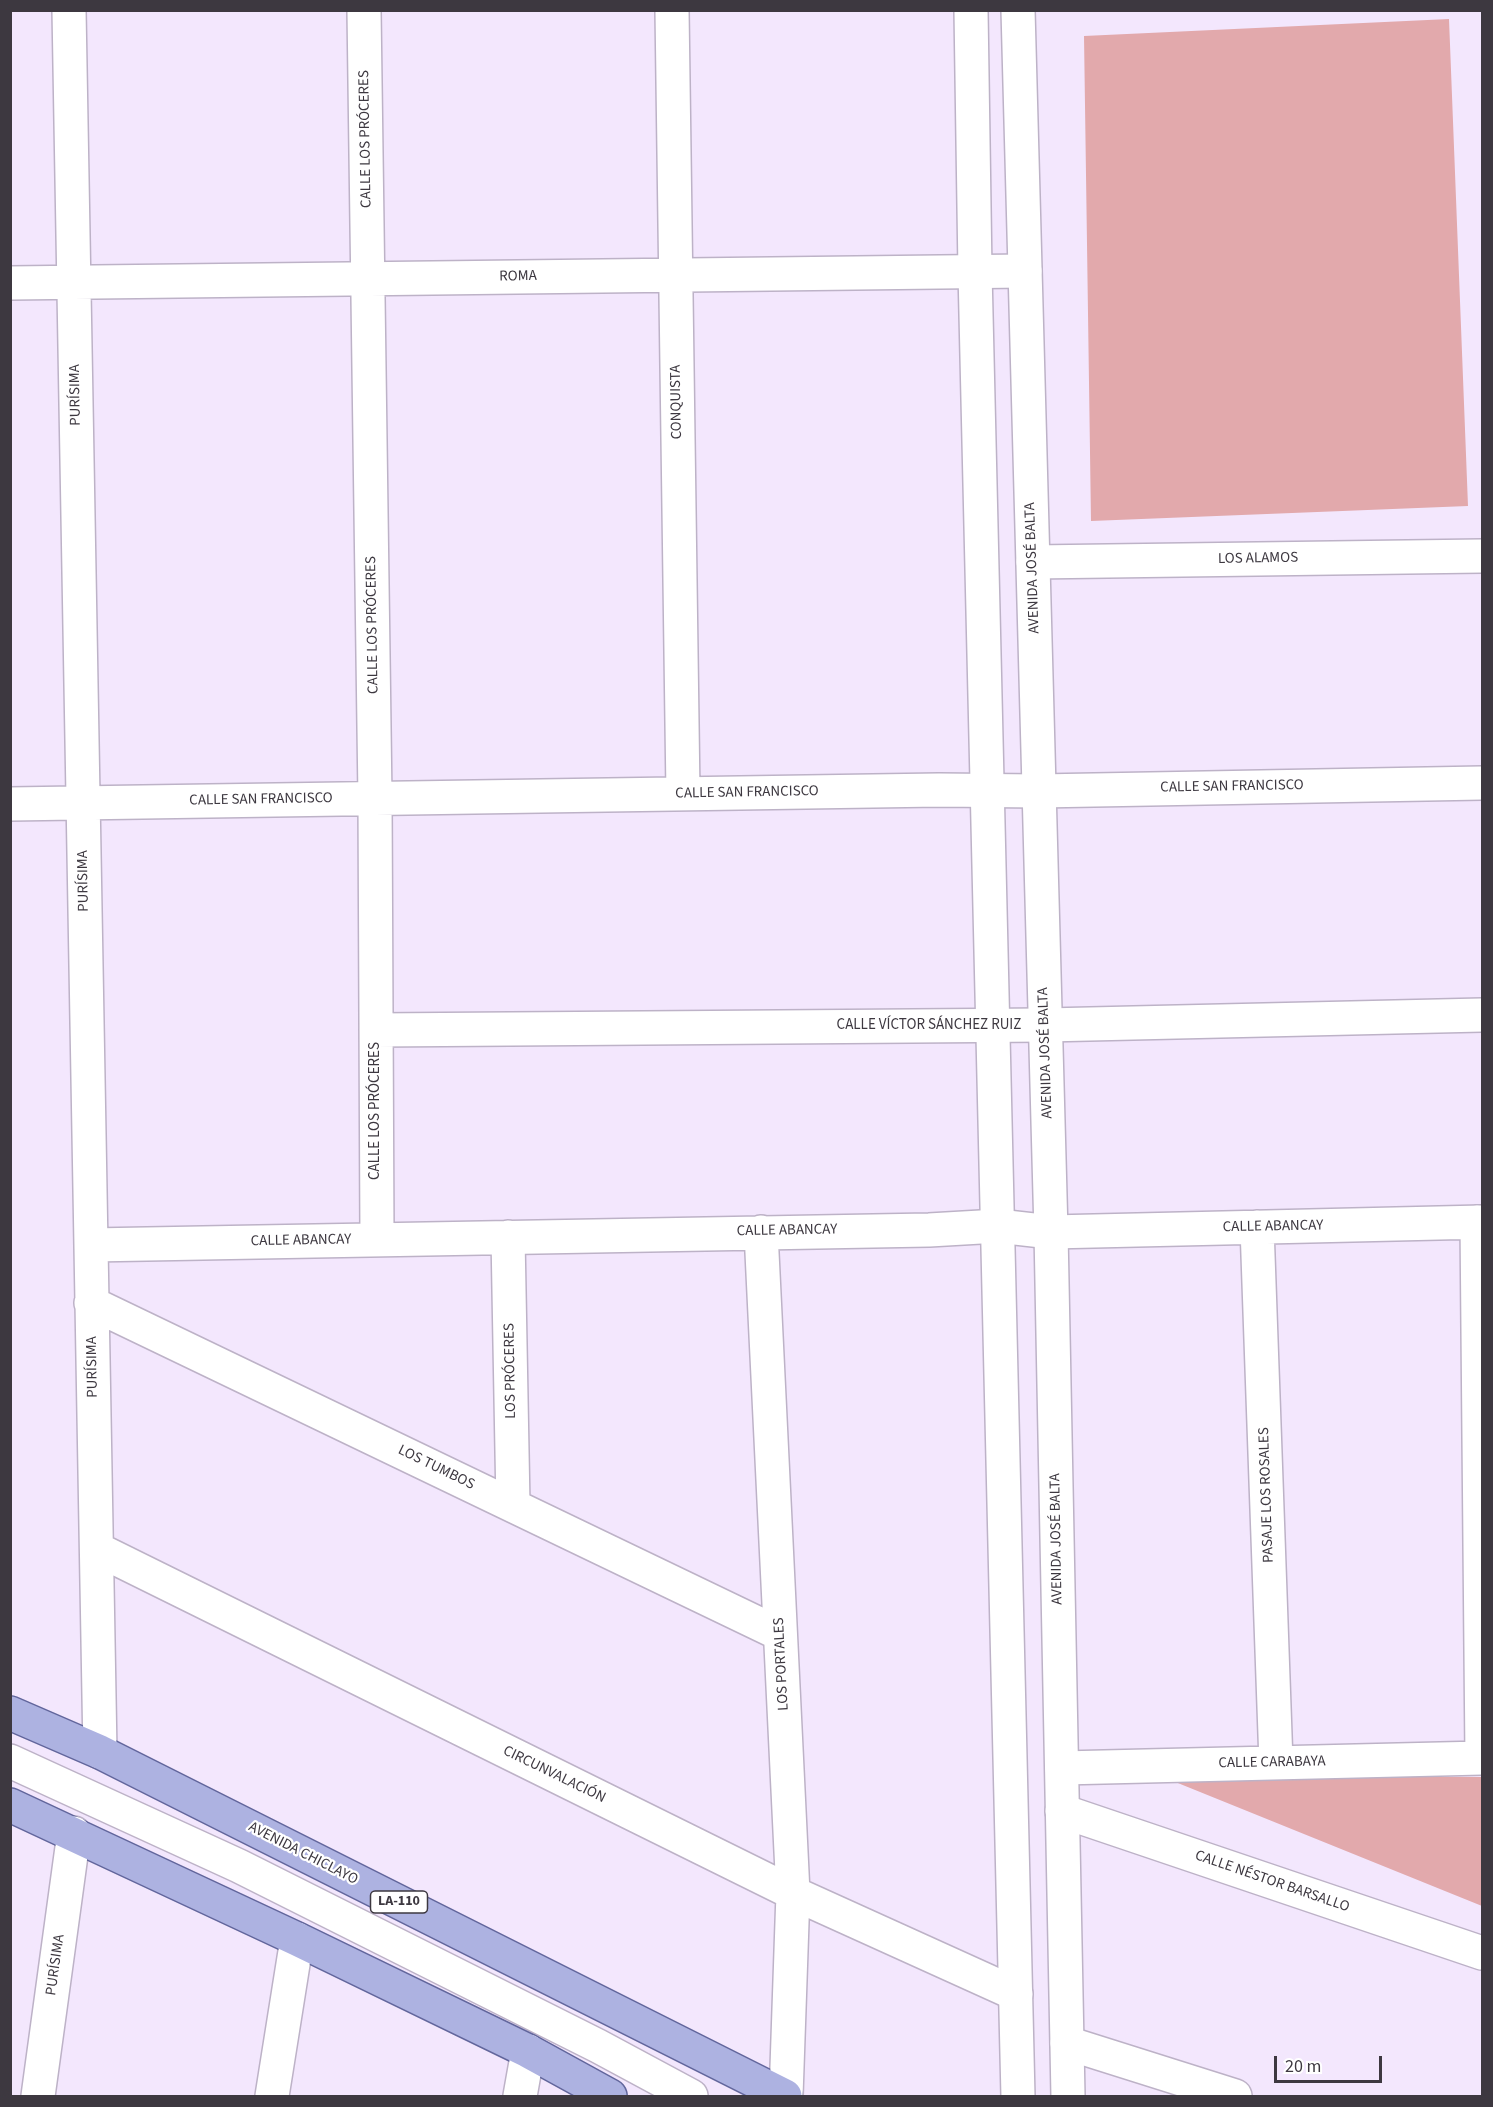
<!DOCTYPE html>
<html>
<head>
<meta charset="utf-8">
<style>
	body { margin:0 }
	#map { position:relative; width:1493px; height:2107px; overflow:hidden; background:#f3e7fd; font-family:"Source Sans 3",sans-serif }
	canvas { display:block }
	.frame { position:absolute; inset:0; border:12px solid #3d3840; pointer-events:none }
	.scale { position:absolute; left:1274px; top:2056px; width:108px; height:27px; box-sizing:border-box; border:3px solid #3d3840; border-top:0; padding-left:8px; font-size:18px; line-height:21px; white-space:nowrap; color:#3d3840; -webkit-text-stroke:4px #fff; paint-order:stroke }
</style>
</head>
<body>
<div id="map">
<canvas width="1493" height="2107"></canvas>
<div class="frame"></div>
<div class="scale">20 m</div>
</div>
<script>
const ctx = document.querySelector('canvas').getContext('2d');
ctx.lineJoin = 'round';
function fillPath(path, color) {
  ctx.fillStyle = color;
  ctx.fill(path, 'evenodd');
}
function shape(rows) {
  const path = new Path2D();
  for (const r of rows) {
    path.moveTo(r[0], r[1]);
    for (let i = 2; i < r.length; i += 2) path.lineTo(r[i], r[i + 1]);
  }
  return path;
}
function strokePath(path, color, width, dash) {
  ctx.strokeStyle = color;
  ctx.lineWidth = width;
  ctx.lineCap = dash ? 'butt' : 'round';
  ctx.setLineDash(dash || []);
  ctx.stroke(path);
}
function label(font, color, halo, rows, align = 'center') {
  ctx.font = font + ' "Source Sans 3",sans-serif';
  ctx.lineWidth = 4.5;
  ctx.setLineDash([]);
  ctx.textBaseline = 'middle';
  ctx.strokeStyle = halo;
  ctx.fillStyle = color;
  for (const [text, x, y, turn = 0] of rows) {
    ctx.save();
    ctx.translate(x, y);
    ctx.rotate((+turn || 0) * Math.PI / 180);
    ctx.textAlign = isNaN(turn) ? turn : align;
    if (halo) ctx.strokeText(text, 0, 0);
    ctx.fillText(text, 0, 0);
    ctx.restore();
  }
}
fillPath(shape([
	[1449,19,1468,506,1091,521,1084,36],
	[1158,1775,1482,1777,1482,1906]
]), '#e2a9ac');
const minor = shape([
	[69,10,100,1752],
	[364,10,375,798,377,1239],
	[672,10,683,794],
	[10,283,1025,271],
	[1033,562,1482,556],
	[10,804,939,790,1039,791,1482,783],
	[376,1030,1046,1025,1482,1015],
	[1477,1222,1482,1758],
	[1257,1227,1276,1763],
	[761,1232,793,1893,786,2096],
	[508,1237,513,1505],
	[91,1245,929,1230,998,1226,1051,1232,1482,1222],
	[91,1303,780,1634],
	[97,1549,793,1893,1016,1994],
	[1062,1768,1482,1758],
	[1062,1811,1482,1953],
	[1067,2043,1235,2096],
	[38,2096,74,1833],
	[272,2096,297,1939],
	[520,2096,528,2051]
]);
const tertiary = shape([
	[971,10,975,272,1018,2096],
	[1018,10,1051,1232,1068,2096],
	[10,1761,239,1866,598,2046,691,2096]
]);
const primary = shape([
	[10,1713,100,1752,785,2096],
	[10,1805,297,1939,528,2051,610,2096]
]);
strokePath(minor, '#bdb2c7', 36);
strokePath(tertiary, '#bdb2c7', 36);
strokePath(primary, '#62669c', 36);
strokePath(minor, '#fff', 33);
strokePath(tertiary, '#fff', 33);
strokePath(primary, '#adb2e1', 33);
for (const [x, y, w] of [
	[399,1902,57]
]) {
  const box = new Path2D();
  box.roundRect(x - w / 2, y - 11, w, 22, 4.5);
  ctx.fillStyle = '#fff';
  ctx.fill(box);
  strokePath(box, '#3d3840', 1.5);
}
label('bold 14px', '#3d3840', null, [
	["LA-110",399,1902]
]);
label('15px', '#3d3840', '#fff', [
	["CALLE LOS PRÓCERES",366,139,-91],
	["ROMA",518,277,-1],
	["PURÍSIMA",76,395,-91],
	["CONQUISTA",677,402,-91],
	["LOS ALAMOS",1258,559,-1],
	["AVENIDA JOSÉ BALTA",1033,568,-92],
	["CALLE LOS PRÓCERES",373,625,-91],
	["CALLE SAN FRANCISCO",1232,787,-1],
	["CALLE SAN FRANCISCO",747,793,-1],
	["CALLE SAN FRANCISCO",261,800,-1],
	["PURÍSIMA",84,881,-91],
	["CALLE VÍCTOR SÁNCHEZ RUIZ",929,1026],
	["AVENIDA JOSÉ BALTA",1046,1053,-92],
	["CALLE LOS PRÓCERES",376,1111,-90],
	["CALLE ABANCAY",1273,1227,-1],
	["CALLE ABANCAY",787,1231,-1],
	["CALLE ABANCAY",301,1241,-1],
	["PURÍSIMA",93,1367,-91],
	["LOS PRÓCERES",511,1371,-91],
	["LOS TUMBOS",436,1468,26],
	["PASAJE LOS ROSALES",1267,1495,-92],
	["AVENIDA JOSÉ BALTA",1057,1539,-91],
	["LOS PORTALES",782,1664,-93],
	["CALLE CARABAYA",1272,1763,-1],
	["CIRCUNVALACIÓN",554,1775,26],
	["AVENIDA CHICLAYO",303,1854,27],
	["CALLE NÉSTOR BARSALLO",1272,1882,19],
	["PURÍSIMA",56,1965,-82]
]);
</script>
</body>
</html>
